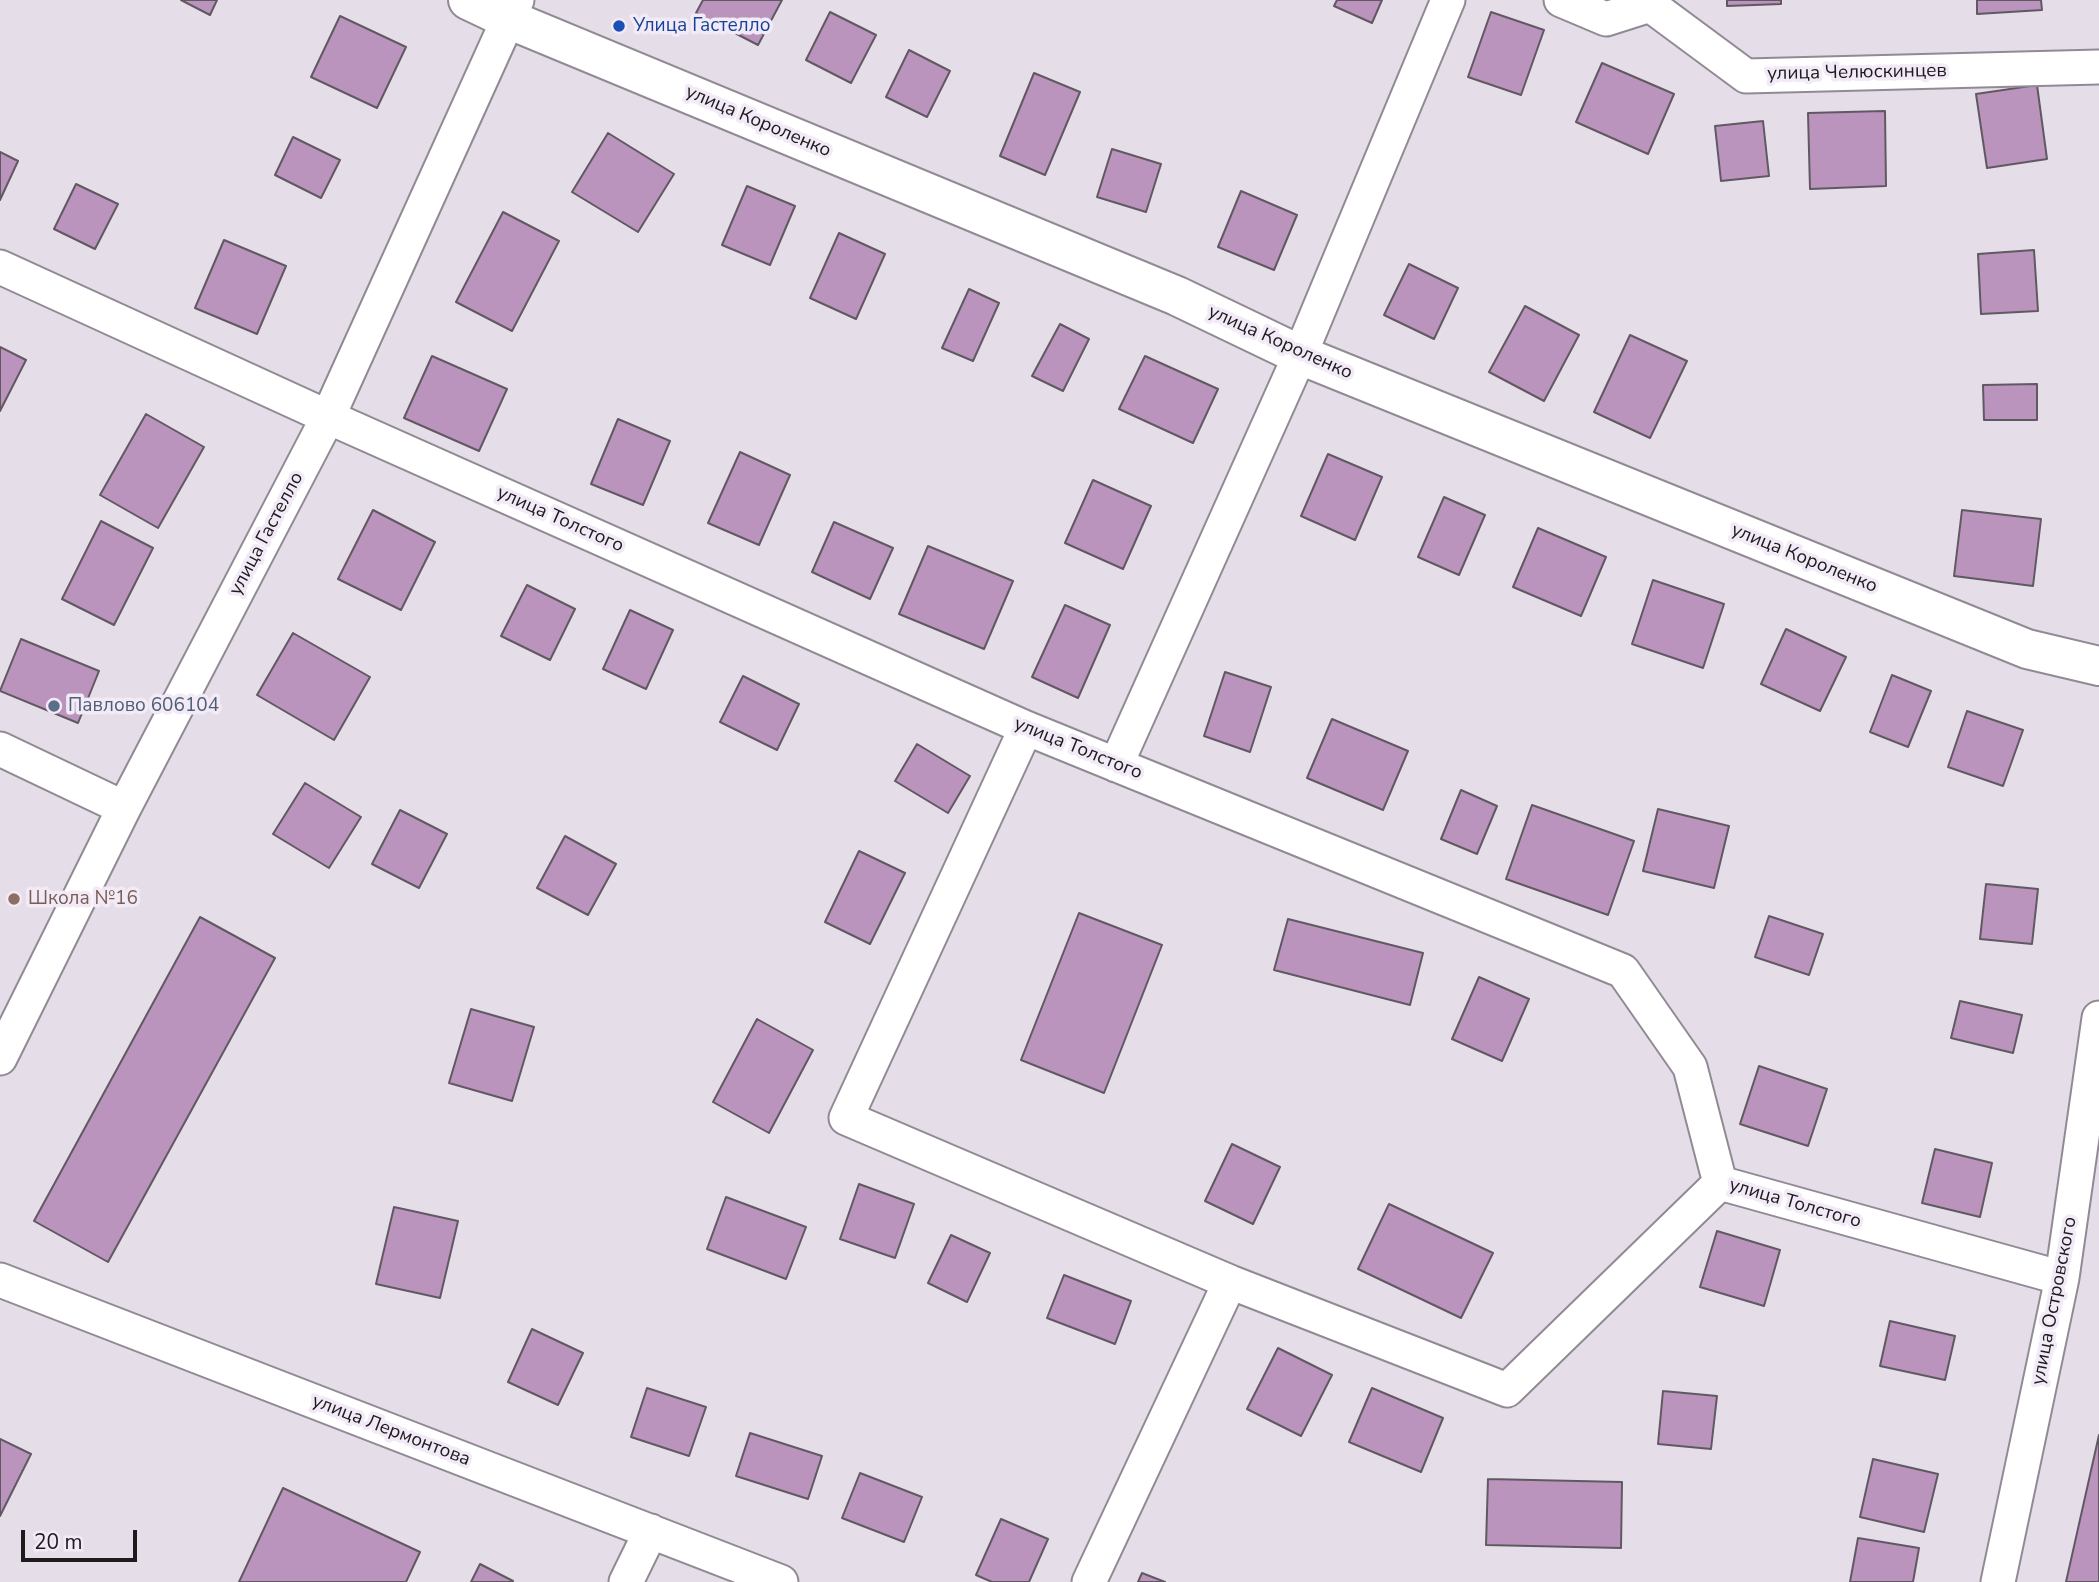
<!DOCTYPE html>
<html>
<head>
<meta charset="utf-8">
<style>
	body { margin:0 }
	#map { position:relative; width:2099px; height:1582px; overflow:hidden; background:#e5dde8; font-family:"Nunito Sans",sans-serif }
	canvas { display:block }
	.scale { position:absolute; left:21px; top:1530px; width:116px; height:32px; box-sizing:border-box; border:4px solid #1e1b1f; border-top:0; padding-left:9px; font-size:21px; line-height:24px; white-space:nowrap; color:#1e1b1f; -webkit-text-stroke:5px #f2eaf6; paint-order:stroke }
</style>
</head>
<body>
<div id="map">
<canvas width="2099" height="1582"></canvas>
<div class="scale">20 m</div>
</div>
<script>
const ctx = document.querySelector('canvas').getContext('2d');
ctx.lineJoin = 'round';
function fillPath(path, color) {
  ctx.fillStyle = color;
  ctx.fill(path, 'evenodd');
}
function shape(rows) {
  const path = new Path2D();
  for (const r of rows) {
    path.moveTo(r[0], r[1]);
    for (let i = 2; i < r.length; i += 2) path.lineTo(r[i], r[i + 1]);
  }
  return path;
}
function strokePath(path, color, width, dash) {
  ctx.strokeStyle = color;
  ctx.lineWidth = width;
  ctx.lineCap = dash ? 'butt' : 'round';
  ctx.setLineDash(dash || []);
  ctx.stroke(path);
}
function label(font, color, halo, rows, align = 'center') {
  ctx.font = font + ' "Nunito Sans",sans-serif';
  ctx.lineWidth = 7;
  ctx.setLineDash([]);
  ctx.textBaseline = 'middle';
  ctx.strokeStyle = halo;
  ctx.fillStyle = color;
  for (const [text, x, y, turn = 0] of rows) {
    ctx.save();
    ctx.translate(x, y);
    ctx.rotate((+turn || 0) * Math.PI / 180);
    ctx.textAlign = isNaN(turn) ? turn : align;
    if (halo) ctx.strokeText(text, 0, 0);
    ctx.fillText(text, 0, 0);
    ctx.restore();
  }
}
const building = shape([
	[181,0,217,0,210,15,181,0],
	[703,0,782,0,758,45,696,13,703,0],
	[1337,0,1382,0,1372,23,1334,6,1337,0],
	[1727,0,1781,0,1781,4,1727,6,1727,0],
	[1977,0,2041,0,2042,10,1977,14,1977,0],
	[830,12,876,35,851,83,806,60,830,12],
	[1491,12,1544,30,1521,95,1468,77,1491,12],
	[340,16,406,47,377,108,311,77,340,16],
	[909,50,950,71,927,117,886,97,909,50],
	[1602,63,1674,94,1648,154,1576,122,1602,63],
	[1034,73,1080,92,1045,175,1000,156,1034,73],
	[2037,85,2047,159,1987,168,1976,94,2037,85],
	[1885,111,1886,186,1810,189,1808,113,1885,111],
	[1763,121,1769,176,1721,181,1715,126,1763,121],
	[608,133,674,174,638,232,572,192,608,133],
	[293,137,340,160,321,198,275,175,293,137],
	[1112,149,1161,164,1146,212,1097,197,1112,149],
	[0,152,18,161,0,200,0,152],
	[76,184,118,204,95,249,54,229,76,184],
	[747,186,795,206,770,265,722,245,747,186],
	[1241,191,1297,215,1274,270,1218,247,1241,191],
	[503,212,559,241,512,331,456,302,503,212],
	[839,233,885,254,856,319,810,298,839,233],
	[224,240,286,266,257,334,195,308,224,240],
	[2034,250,2038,311,1981,314,1978,254,2034,250],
	[1409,264,1458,288,1434,339,1384,315,1409,264],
	[969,289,999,303,973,361,942,348,969,289],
	[1525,306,1579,335,1544,401,1489,372,1525,306],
	[1060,324,1089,339,1063,391,1032,376,1060,324],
	[1630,335,1687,361,1650,438,1594,412,1630,335],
	[0,347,26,360,0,411,0,347],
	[432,356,507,389,479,451,404,418,432,356],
	[1145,356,1218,389,1193,443,1119,409,1145,356],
	[2037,384,2037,420,1984,420,1983,385,2037,384],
	[146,414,204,447,158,528,100,495,146,414],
	[618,419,670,441,643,505,591,484,618,419],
	[740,452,790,475,759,545,708,523,740,452],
	[1328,454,1382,477,1355,540,1301,516,1328,454],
	[1093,480,1151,506,1123,569,1065,543,1093,480],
	[1444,497,1485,515,1459,575,1418,557,1444,497],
	[373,510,435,542,401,610,338,579,373,510],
	[1962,510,2041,519,2033,586,1954,576,1962,510],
	[101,521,153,548,114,625,62,599,101,521],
	[834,522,893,548,870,599,812,572,834,522],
	[1538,528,1606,557,1581,616,1513,587,1538,528],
	[928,546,1013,581,984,649,899,614,928,546],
	[1653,580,1724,604,1703,668,1632,644,1653,580],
	[527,585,575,609,550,660,501,636,527,585],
	[1065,605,1110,625,1078,698,1032,677,1065,605],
	[630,610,673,630,646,689,603,669,630,610],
	[1786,629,1846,657,1820,711,1761,684,1786,629],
	[293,633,370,677,334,740,257,695,293,633],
	[21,639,99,671,78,723,0,691,21,639],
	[1225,672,1271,687,1250,752,1204,736,1225,672],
	[1892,675,1931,691,1908,747,1870,732,1892,675],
	[743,676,799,704,777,750,720,722,743,676],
	[1967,711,2023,730,2003,786,1948,767,1967,711],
	[1332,719,1408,751,1383,810,1307,778,1332,719],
	[917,744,970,776,948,813,895,781,917,744],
	[305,783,361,817,329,868,273,834,305,783],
	[1461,790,1497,806,1477,854,1441,839,1461,790],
	[1532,805,1634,841,1608,915,1506,879,1532,805],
	[1658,809,1729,826,1714,888,1643,871,1658,809],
	[400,810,447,834,419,888,372,864,400,810],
	[565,836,616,864,588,915,537,888,565,836],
	[859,851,905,873,870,944,825,922,859,851],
	[1986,884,2038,889,2032,944,1980,939,1986,884],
	[1079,913,1162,945,1104,1093,1021,1060,1079,913],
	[1769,916,1823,934,1809,975,1755,957,1769,916],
	[200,917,275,958,108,1262,34,1221,200,917],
	[1288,919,1423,953,1410,1005,1274,970,1288,919],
	[1479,977,1529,999,1502,1061,1452,1039,1479,977],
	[1960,1001,2022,1015,2013,1053,1951,1038,1960,1001],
	[471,1009,534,1027,512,1101,449,1083,471,1009],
	[757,1019,813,1050,769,1133,713,1102,757,1019],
	[1759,1066,1827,1089,1808,1146,1740,1124,1759,1066],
	[1232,1144,1280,1167,1253,1224,1205,1201,1232,1144],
	[1935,1149,1992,1163,1980,1217,1922,1203,1935,1149],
	[859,1184,914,1204,895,1258,840,1239,859,1184],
	[726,1197,806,1227,786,1279,707,1249,726,1197],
	[1389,1204,1493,1253,1461,1318,1358,1269,1389,1204],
	[394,1207,458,1221,440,1298,376,1284,394,1207],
	[1717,1231,1780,1250,1764,1306,1700,1287,1717,1231],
	[951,1235,990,1253,967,1302,928,1283,951,1235],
	[1064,1275,1131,1301,1115,1344,1047,1318,1064,1275],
	[1890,1321,1955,1336,1945,1380,1880,1366,1890,1321],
	[532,1329,583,1353,558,1405,508,1382,532,1329],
	[1278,1348,1332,1375,1301,1436,1247,1409,1278,1348],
	[647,1388,706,1407,689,1456,631,1437,647,1388],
	[1372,1388,1443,1418,1421,1472,1349,1442,1372,1388],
	[1663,1391,1717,1396,1711,1449,1658,1444,1663,1391],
	[750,1433,822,1456,808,1499,736,1476,750,1433],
	[2099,1435,2099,1582,2066,1582,2099,1435],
	[0,1439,31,1454,0,1516,0,1439],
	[1873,1459,1938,1474,1924,1532,1860,1517,1873,1459],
	[860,1473,922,1497,904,1542,842,1518,860,1473],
	[1488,1479,1622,1482,1621,1548,1486,1545,1488,1479],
	[283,1488,420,1552,406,1582,239,1582,283,1488],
	[1001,1519,1048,1539,1029,1582,992,1582,976,1575,1001,1519],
	[1858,1538,1919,1548,1913,1582,1850,1582,1858,1538],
	[480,1564,513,1581,512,1582,471,1582,480,1564],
	[1142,1573,1165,1582,1138,1582,1142,1573]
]);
fillPath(building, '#ba94bd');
strokePath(building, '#615962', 2);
const minor = shape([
	[1561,0,1606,19,1650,5,1746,76,2099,67],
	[0,267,328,417,1026,728,1623,971,1690,1067,1720,1183,2062,1278],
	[1026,728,846,1118,1230,1282],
	[0,749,124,808],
	[1116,765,1300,355,1448,0],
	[0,1058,124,808,328,417,517,0],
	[0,1280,781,1582],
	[626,1582,651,1531],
	[1089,1582,1230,1282,1507,1390,1720,1183],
	[1998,1582,2062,1278,2099,1018]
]);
const tertiary = shape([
	[468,0,508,19,1177,296,1300,355,2027,649,2099,666]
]);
strokePath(minor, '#918a94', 37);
strokePath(tertiary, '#918a94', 42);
strokePath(minor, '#fff', 33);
strokePath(tertiary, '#fff', 38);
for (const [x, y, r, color] of [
	[619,26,7,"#1a4fb4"],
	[54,706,7,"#5c6f8a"],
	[14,899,7,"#8d6e63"]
]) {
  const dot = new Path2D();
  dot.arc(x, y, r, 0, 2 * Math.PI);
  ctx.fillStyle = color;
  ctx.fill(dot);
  strokePath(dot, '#f2eaf6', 2.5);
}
label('19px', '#164399', '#f2eaf6', [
	["Улица Гастелло",633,26]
], 'left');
label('19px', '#1e1b1f', '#f2eaf6', [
	["улица Челюскинцев",1857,73,-1],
	["улица Короленко",758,122,23],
	["улица Короленко",1280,343,24],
	["улица Толстого",560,520,24],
	["улица Гастелло",267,534,-62],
	["улица Короленко",1804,559,22],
	["улица Толстого",1078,749,22],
	["улица Толстого",1795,1204,16],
	["улица Островского",2055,1301,-79],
	["улица Лермонтова",391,1431,21]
]);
label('19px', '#4e5e75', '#f2eaf6', [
	["Павлово 606104",68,706]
], 'left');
label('19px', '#785e54', '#f2eaf6', [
	["Школа №16",28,899]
], 'left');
</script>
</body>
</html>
